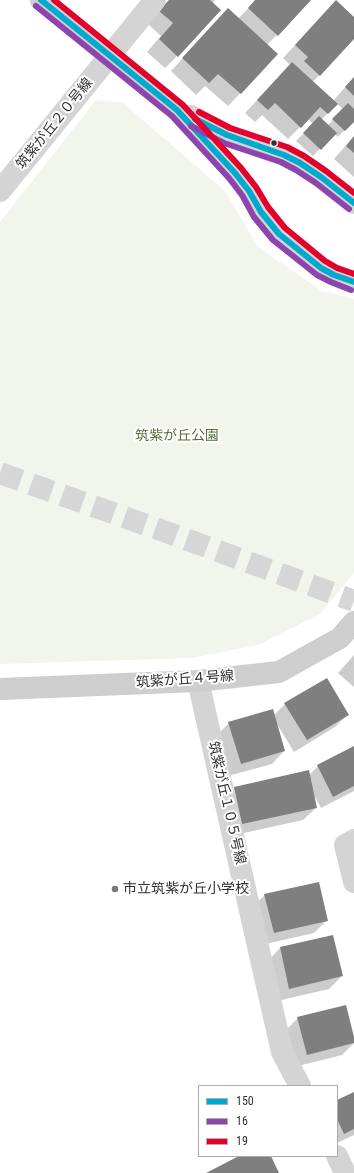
<!DOCTYPE html>
<html>
<head>
<meta charset="utf-8">
<style>
	body { margin:0 }
	#map { position:relative; width:354px; height:1173px; overflow:hidden; background:#fff; font-family:"Roboto Condensed",sans-serif }
	canvas { display:block }
	.legend { position:absolute; left:198px; top:1085px; width:140px; height:72px; box-sizing:border-box; background:#fff; border:1px solid #acacac; margin:0; padding:5px 7px; list-style:none; font-size:12px; color:#303030 }
	.legend li { display:flex; align-items:center; gap:8px; height:20px }
	.legend b { width:20px; border:1px solid #acacac }
</style>
</head>
<body>
<div id="map">
<canvas width="354" height="1173"></canvas>
<ul class="legend">
<li><b style="height:5px;background:#00a9ce"></b>150</li>
<li><b style="height:5px;background:#8e44ad"></b>16</li>
<li><b style="height:5px;background:#e4002b"></b>19</li>
</ul>
</div>
<script>
const ctx = document.querySelector('canvas').getContext('2d');
ctx.lineJoin = 'round';
function fillPath(path, color) {
  ctx.fillStyle = color;
  ctx.fill(path, 'evenodd');
}
function shape(rows) {
  const path = new Path2D();
  for (const r of rows) {
    path.moveTo(r[0], r[1]);
    for (let i = 2; i < r.length; i += 2) path.lineTo(r[i], r[i + 1]);
  }
  return path;
}
function strokePath(path, color, width, dash) {
  ctx.strokeStyle = color;
  ctx.lineWidth = width;
  ctx.lineCap = dash ? 'butt' : 'round';
  ctx.setLineDash(dash || []);
  ctx.stroke(path);
}
function label(font, color, halo, rows, align = 'center') {
  ctx.font = font + ' "Roboto Condensed","Noto Sans JP",sans-serif';
  ctx.lineWidth = 4;
  ctx.setLineDash([]);
  ctx.textBaseline = 'middle';
  ctx.strokeStyle = halo;
  ctx.fillStyle = color;
  for (const [text, x, y, turn = 0] of rows) {
    ctx.save();
    ctx.translate(x, y);
    ctx.rotate((+turn || 0) * Math.PI / 180);
    ctx.textAlign = isNaN(turn) ? turn : align;
    if (halo) ctx.strokeText(text, 0, 0);
    ctx.fillText(text, 0, 0);
    ctx.restore();
  }
}
fillPath(shape([
	[96,100,123,103,225,191,258,247,322,291,354,299,354,573,320,614,258,645,192,658,0,664,0,222]
]), '#f1f5ec');
fillPath(shape([
	[169,0,215,0,177,56,165,68,147,52,161,36,148,24],
	[256,0,310,0,267,45,277,54,228,106,205,86,196,95,171,71,216,22,238,19],
	[324,14,354,18,354,37,313,82,333,101,354,77,354,120,338,137,334,134,313,156,296,141,313,124,308,119,288,139,262,115,255,122,245,113,290,65,283,58],
	[337,104,343,109,328,125,321,120],
	[354,136,354,177,334,159],
	[354,655,354,687,338,673],
	[285,704,348,714,335,727,294,752,277,724,284,751,272,764,228,776,216,736,229,723,274,715],
	[354,747,354,791,321,808,314,795,316,808,303,820,230,836,222,800,235,788,309,775,318,766],
	[265,895,327,920,314,933,261,945,252,907],
	[332,936,342,976,329,989,277,1001,268,961,280,948],
	[298,1018,354,1042,354,1043,342,1055,294,1067,285,1031],
	[354,1093,354,1135,337,1143,337,1101]
]), '#0003');
fillPath(shape([
	[169,0,210,0,221,10,178,57,159,39,173,23,159,11],
	[255,0,311,0,278,36,248,8],
	[336,0,354,17,354,39,320,76,304,61,308,57,295,45],
	[228,8,278,54,241,94,218,74,209,83,182,58],
	[292,62,338,104,328,114,320,107,301,128,275,103,268,110,257,100],
	[354,77,354,96,345,87],
	[348,103,354,109,354,122,345,131,332,119],
	[319,116,337,133,321,150,303,133],
	[354,136,354,153,346,146],
	[327,678,349,715,307,740,284,703],
	[273,709,285,751,241,764,228,722],
	[354,746,354,786,333,797,317,765],
	[309,770,317,808,242,824,234,787],
	[319,882,328,921,274,933,264,894],
	[333,935,343,976,289,989,280,947],
	[346,1005,354,1037,354,1043,307,1055,297,1017],
	[354,1092,354,1129,344,1134,337,1119,337,1100],
	[239,1156,271,1156,279,1173,206,1173]
]), '#7f7f7f');
strokePath(shape([
	[0,473,169,533,354,601]
]), '#d6d6d6', 22, [22, 11]);
strokePath(shape([
	[177,110,235,173,249,191,261,212,279,234,321,268,334,275,354,282],
	[191,116,227,135,284,155,300,163,321,177,354,203],
	[0,191,155,0],
	[198,681,282,1052,300,1086],
	[354,840,345,845,354,882],
	[337,1156,345,1173]
]), '#d4d4d4', 22);
strokePath(shape([
	[41,0,177,110],
	[0,689,198,681,279,672,340,638,354,622]
]), '#cecece', 22);
strokePath(shape([
	[41,0,177,110,235,173,249,191,261,212,279,234,321,268,334,275,354,282],
	[195,119,227,135,284,155,300,163,321,177,354,203]
]), '#00a9ce', 6);
strokePath(shape([
	[36,6,172,116,229,178,242,195,254,217,273,240,317,275,331,282,351,290],
	[191,126,224,143,281,162,296,170,316,183,349,209]
]), '#8e44ad', 6);
strokePath(shape([
	[54,0,183,105,241,168,256,187,268,207,285,228,325,261,337,268,354,274],
	[199,112,230,128,287,147,304,156,326,171,354,193]
]), '#e4002b', 6);
for (const [x, y, r, color] of [
	[274,143,3.5,"#303030"],
	[115,889,4,"#787878"]
]) {
  const dot = new Path2D();
  dot.arc(x, y, r, 0, 2 * Math.PI);
  ctx.fillStyle = color;
  ctx.fill(dot);
  strokePath(dot, '#fff', 1.5);
}
label('14px', '#303030', '#fff', [
	["筑紫が丘２０号線",55,124,-51],
	["筑紫が丘４号線",185,680,-4],
	["筑紫が丘１０５号線",226,803,77]
]);
label('14px', '#546e3a', '#fff', [
	["筑紫が丘公園",177,436]
]);
label('14px', '#303030', '#fff', [
	["市立筑紫が丘小学校",123,889]
], 'left');
</script>
</body>
</html>
